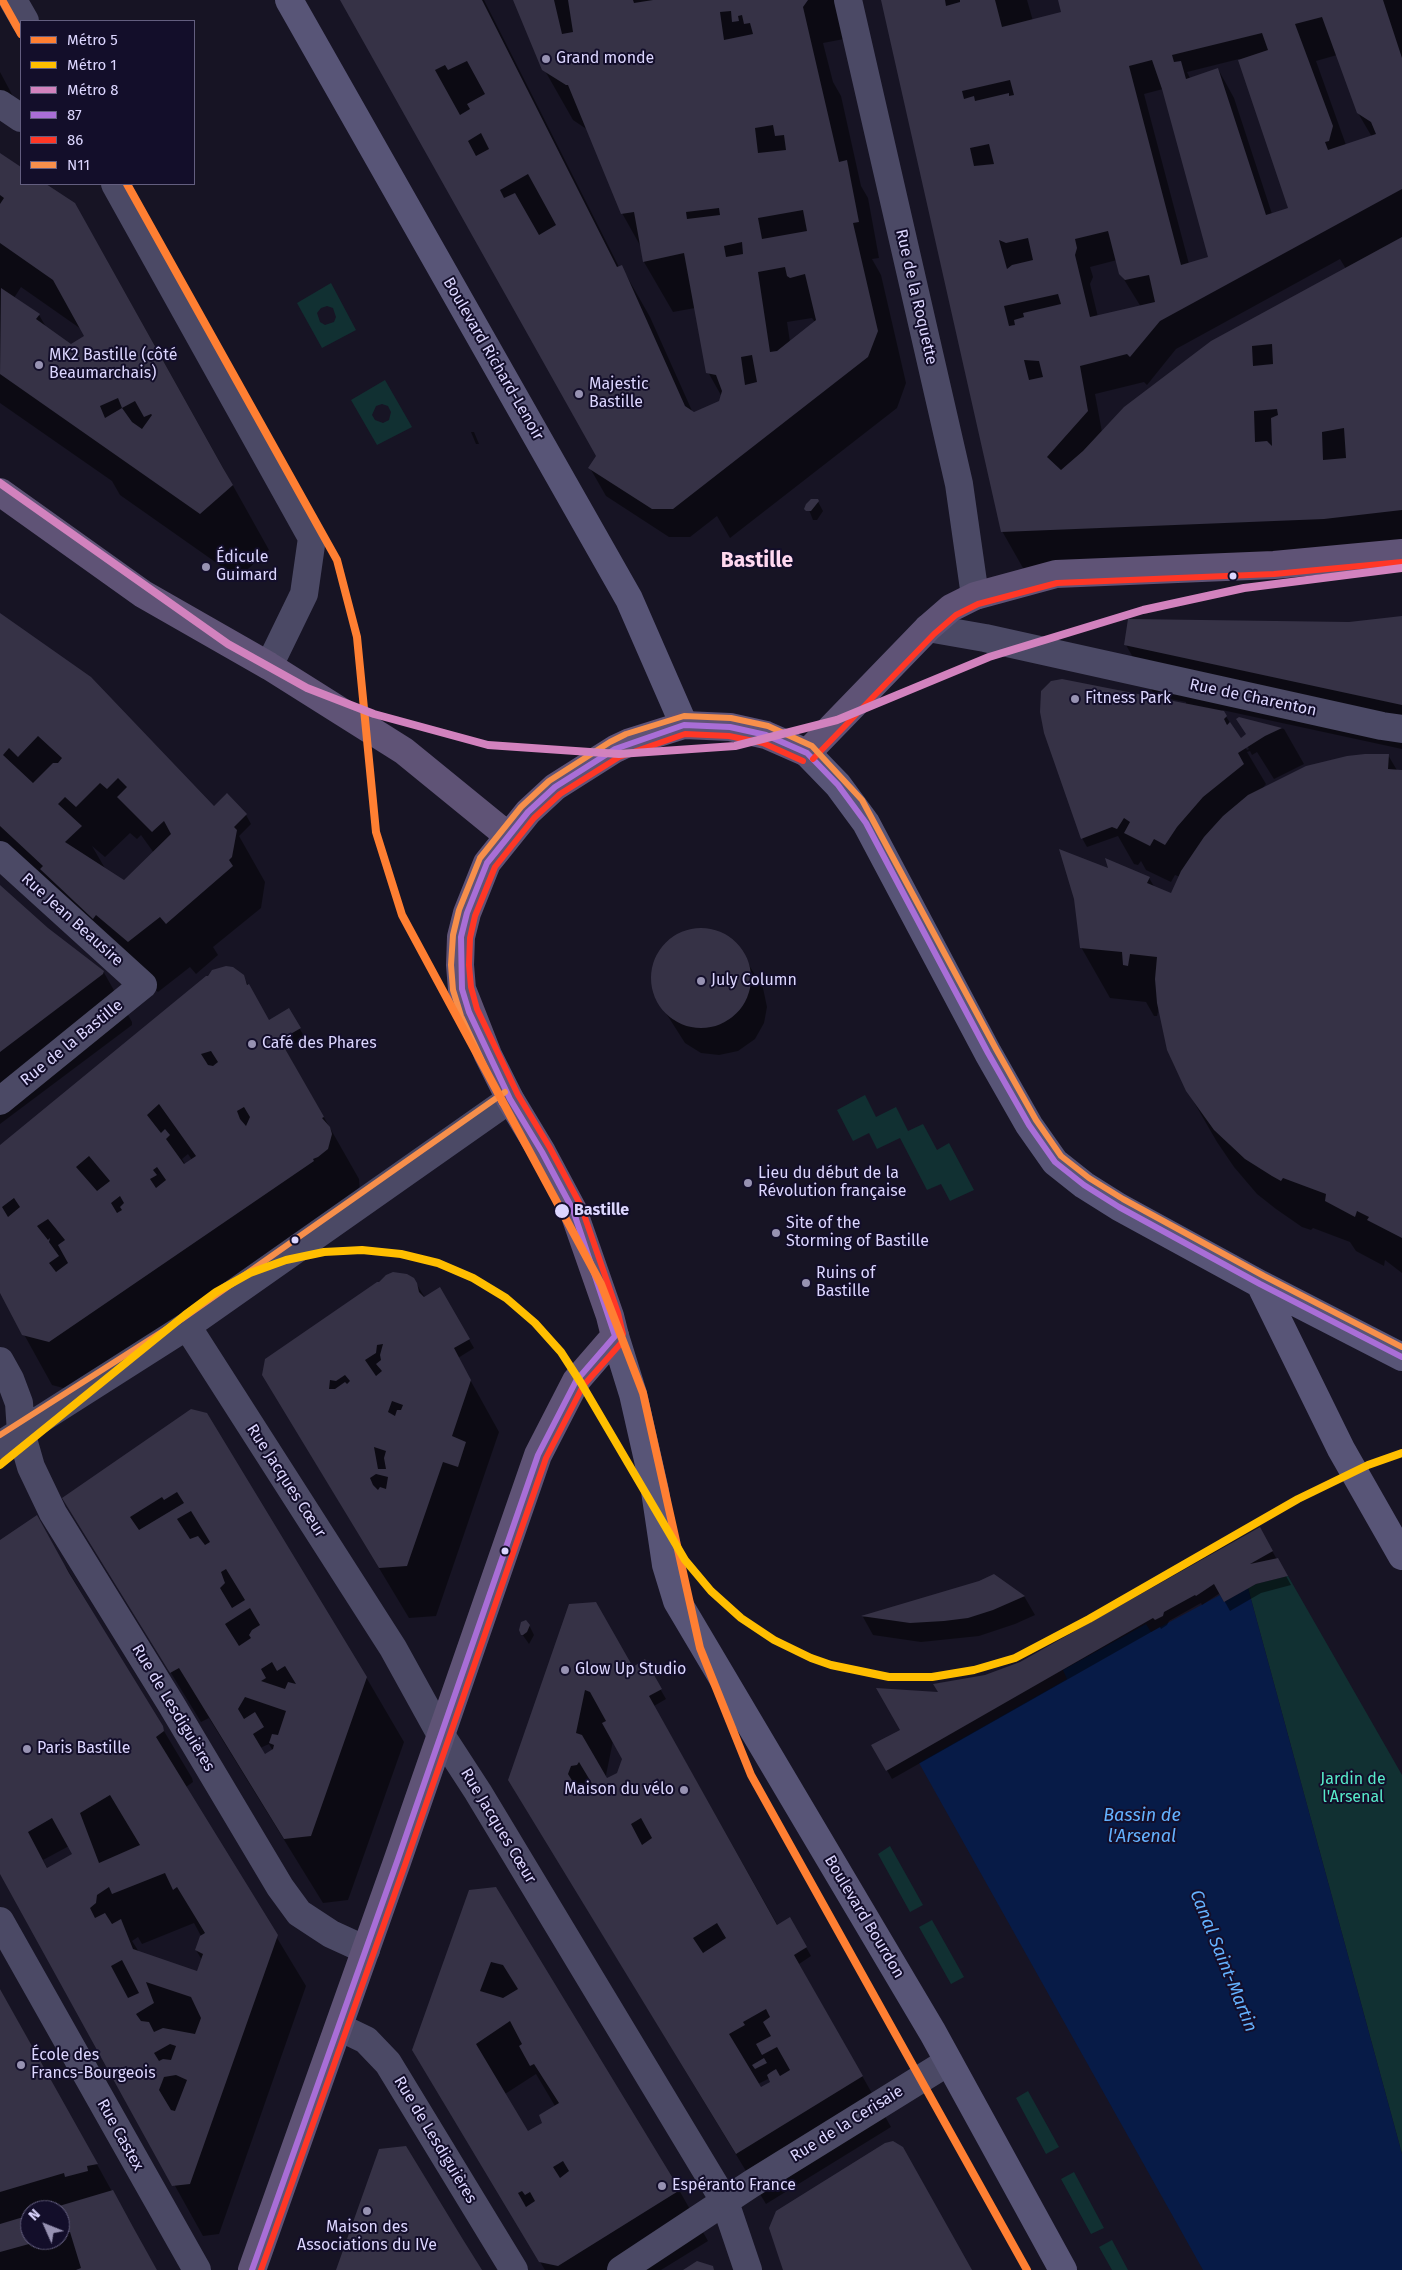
<!DOCTYPE html>
<html>
<head>
<meta charset="utf-8">
<style>
	body { margin:0 }
	#map { position:relative; width:1402px; height:2270px; overflow:hidden; background:#171424; font-family:"Fira Sans",sans-serif }
	canvas { display:block }
	.legend { position:absolute; left:20px; top:20px; width:175px; height:165px; box-sizing:border-box; background:#130e2a; border:1px solid #635e7f; margin:0; padding:6px 9px; list-style:none; font-size:15px; color:#dcd6ff }
	.legend li { display:flex; align-items:center; gap:10px; height:25px }
	.legend b { width:25px; border:1px solid #635e7f }
	.north { position:absolute; left:20px; top:2200px; width:50px; height:50px; box-sizing:border-box; background:#130e2a; border:1px solid #635e7f; border-radius:50%; rotate:314deg; font-size:14px; font-weight:700; line-height:20px; text-align:center; color:#dcd6ff }
	.north::after { content:''; display:block; margin:auto; width:18px; height:22px; background:#9792b2; clip-path:polygon(50% 0,100% 100%,50% 72%,0 100%) }
</style>
</head>
<body>
<div id="map">
<canvas width="1402" height="2270"></canvas>
<ul class="legend">
<li><b style="height:6px;background:#ff7f32"></b>Métro 5</li>
<li><b style="height:6px;background:#ffbe00"></b>Métro 1</li>
<li><b style="height:6px;background:#d282be"></b>Métro 8</li>
<li><b style="height:6px;background:#a96ed7"></b>87</li>
<li><b style="height:6px;background:#ff3726"></b>86</li>
<li><b style="height:6px;background:#f78f4b"></b>N11</li>
</ul>
<div class="north">N</div>
</div>
<script>
const ctx = document.querySelector('canvas').getContext('2d');
ctx.lineJoin = 'round';
function fillPath(path, color) {
  ctx.fillStyle = color;
  ctx.fill(path, 'evenodd');
}
function shape(rows) {
  const path = new Path2D();
  for (const r of rows) {
    if (r.length === 3) {
      path.moveTo(r[0] + r[2], r[1]);
      path.arc(r[0], r[1], r[2], 0, 2 * Math.PI);
      continue;
    }
    path.moveTo(r[0], r[1]);
    for (let i = 2; i < r.length; i += 2) path.lineTo(r[i], r[i + 1]);
  }
  return path;
}
function strokePath(path, color, width, dash) {
  ctx.strokeStyle = color;
  ctx.lineWidth = width;
  ctx.lineCap = dash ? 'butt' : 'round';
  ctx.setLineDash(dash || []);
  ctx.stroke(path);
}
function label(font, color, halo, rows, align = 'center') {
  ctx.font = font + ' "Fira Sans",sans-serif';
  ctx.lineWidth = 4;
  ctx.setLineDash([]);
  ctx.textBaseline = 'middle';
  ctx.strokeStyle = halo;
  ctx.fillStyle = color;
  for (const [text, x, y, turn = 0] of rows) {
    ctx.save();
    ctx.translate(x, y);
    ctx.rotate((+turn || 0) * Math.PI / 180);
    ctx.textAlign = isNaN(turn) ? turn : align;
    if (halo) ctx.strokeText(text, 0, 0);
    ctx.fillText(text, 0, 0);
    ctx.restore();
  }
}
fillPath(shape([
	[331,283,356,330,322,348,297,303],
	[327,306,333,308,336,317,334,322,325,325,320,322,317,313,321,308],
	[385,380,412,427,377,445,351,400],
	[382,404,388,406,391,412,389,420,383,423,375,420,372,415,376,406],
	[865,1095,876,1117,896,1107,908,1131,923,1124,937,1150,949,1143,974,1190,950,1201,941,1184,927,1190,900,1138,877,1149,869,1133,853,1141,837,1110],
	[1288,1576,1402,1775,1402,2154,1248,1588,1256,1584],
	[890,1846,923,1905,910,1912,878,1854],
	[932,1920,964,1977,951,1984,919,1927],
	[1028,2091,1059,2147,1046,2154,1016,2098],
	[1074,2172,1104,2228,1091,2234,1061,2179],
	[1112,2240,1128,2270,1112,2270,1099,2247]
]), '#113032');
fillPath(shape([
	[1248,1588,1402,2154,1402,2270,1203,2270,919,1763,1067,1679,1063,1670,1146,1624,1151,1632,1220,1595,1224,1602]
]), '#071b47');
fillPath(shape([
	[342,0,484,0,619,267,621,266,650,317,693,413,720,402,722,397,708,372,695,308,673,312,644,262,641,247,622,213,588,130,573,120,544,69,514,0,836,0,844,39,823,43,833,82,841,96,861,186,868,198,879,258,872,259,881,275,906,383,897,408,730,538,717,516,690,537,669,537,606,496,590,468,598,456],
	[812,318,815,322,790,342,787,322],
	[882,0,1027,0,1033,21,1063,13,1059,0,1402,0,1402,549,1023,568,1002,531],
	[1337,55,1358,113,1372,137,1346,145,1316,61],
	[1239,59,1289,209,1272,214,1234,98,1218,69,1190,78,1187,72],
	[1163,89,1210,258,1189,264,1144,94],
	[1340,259,1346,269,1102,432,1095,394,1144,382,1147,385,1176,349],
	[1117,260,1120,273,1141,307,1098,317,1090,284,1093,277,1090,267],
	[0,72,15,100,0,107],
	[0,155,21,169,21,184,44,184,74,203,104,255,269,550,238,578,120,495,112,481,0,403],
	[21,287,81,329,85,337,71,346,46,327,39,315,14,298],
	[471,432,474,432,479,444,476,444],
	[817,500,823,511,817,520,813,520,807,505],
	[0,614,214,808,227,795,246,815,251,824,239,836,265,882,261,908,213,947,218,955,196,974,190,967,158,992,0,848],
	[130,833,137,839,141,835,154,853,124,882,106,870,92,846,105,857],
	[1402,618,1402,749,1222,710,1247,750,1249,749,1242,738,1247,735,1240,718,1284,729,1304,764,1274,779,1257,752,1252,755,1250,751,1247,752,1266,784,1261,790,1388,755,1398,772,1402,772,1402,1273,1385,1260,1384,1266,1356,1251,1350,1242,1313,1228,1311,1230,1302,1227,1276,1209,1257,1194,1234,1167,1217,1142,1187,1090,1173,1063,1159,1007,1157,1016,1154,1016,1146,1002,1110,998,1081,947,1110,870,1149,878,1155,888,1172,895,1180,877,1175,875,1171,882,1146,870,1141,861,1138,865,1134,864,1118,836,1087,847,1082,838,1186,705,1186,702,1155,696,1126,645],
	[0,889,47,929,103,971,132,1022,132,1025,0,1124],
	[697,929,712,930,722,934,736,944,763,988,767,1007,764,1023,755,1039,738,1051,719,1055,701,1053,685,1043,657,999,653,984,654,965,663,948,679,934],
	[243,976,269,1022,289,1010,305,1038,285,1049,359,1179,360,1193,78,1392,52,1385,0,1291,0,1146],
	[188,1154,192,1160,185,1164,182,1159],
	[416,1283,425,1298,440,1289,474,1348,458,1358,499,1432,436,1616,409,1618,263,1375],
	[191,1411,366,1677,404,1742,348,1900,323,1903,209,1718,201,1722,64,1498],
	[269,1744,273,1751,271,1766,260,1748],
	[1260,1529,1291,1585,1261,1593,1230,1611,1220,1593,1202,1605,1201,1603,1169,1621,1167,1625,1161,1629,1160,1627,892,1779,873,1746,902,1730,939,1693,1020,1664],
	[0,1542,66,1567,192,1778,193,1782,186,1787,306,1986,219,2234,203,2236,0,1872],
	[69,1846,73,1854,48,1869,43,1860],
	[194,1923,201,1936,196,1950,202,1960,198,1973,139,1952,132,1941,138,1937,142,1944],
	[994,1575,1024,1596,1035,1615,1015,1624,979,1636,921,1642,873,1635,863,1617,980,1582],
	[570,1605,633,1668,644,1661,666,1699,654,1706,778,1926,790,1919,811,1956,799,1964,891,2127,766,2204,509,1780],
	[613,1741,623,1758,618,1773,605,1780],
	[770,2078,772,2082,761,2089,758,2084],
	[529,1625,534,1635,529,1644,522,1634],
	[470,1891,679,2190,708,2241,661,2270,545,2270,443,2101],
	[536,2074,555,2106,544,2124,528,2133,505,2094],
	[0,1989,125,2215,157,2270,0,2270],
	[30,2210,60,2210,60,2240,30,2240]
]), '#0007');
fillPath(shape([
	[340,0,482,0,617,267,622,265,685,406,694,412,719,401,722,391,716,375,706,373,684,253,643,262,634,212,621,214,568,85,566,85,542,70,513,0,554,0,562,34,573,32,568,0,633,0,634,3,653,0,808,0,803,7,839,162,847,160,859,222,853,223,878,331,868,357,673,509,652,509,588,468,596,456],
	[731,11,732,22,739,21,738,16,742,15,744,24,750,23,753,34,724,40,720,12],
	[467,61,485,94,467,104,470,109,460,115,435,70,445,65,448,70],
	[773,125,775,136,784,135,786,150,758,153,755,128],
	[481,133,489,149,476,156,468,141],
	[528,174,556,225,539,235,515,193,504,198,500,190],
	[719,208,720,215,687,219,686,212],
	[803,210,807,231,762,239,758,218],
	[742,242,743,254,726,257,724,246],
	[785,267,787,276,790,278,805,274,816,320,777,351,770,352,758,272],
	[752,355,757,382,745,385,741,357],
	[881,0,945,0,946,6,960,2,960,0,995,0,1002,27,1061,12,1058,0,1383,0,1402,58,1402,189,1160,321,1130,357,1127,354,1080,366,1088,411,1047,457,1061,470,1083,451,1124,407,1211,341,1402,237,1402,510,1324,519,1001,532],
	[1322,17,1357,113,1371,122,1376,134,1328,150,1325,142,1329,141,1333,126,1295,24],
	[1262,33,1268,50,1238,60,1288,208,1266,215,1218,68,1186,79,1181,61,1174,62,1172,55],
	[1152,60,1162,89,1208,257,1181,265,1129,66],
	[1010,80,1014,95,1009,96,1009,93,975,101,974,96,964,99,962,91],
	[989,144,994,164,974,166,970,148],
	[1108,231,1119,274,1125,280,1149,275,1155,302,1090,317,1075,255,1077,248,1075,239],
	[1028,238,1033,260,1012,265,1007,269,999,240,1006,243],
	[1058,294,1061,304,1023,313,1024,317,1014,320,1015,325,1009,326,1004,306],
	[1272,344,1273,364,1253,366,1252,346],
	[1024,360,1039,361,1043,377,1029,380],
	[1277,409,1278,415,1271,418,1272,446,1267,441,1255,442,1254,411],
	[1344,428,1346,458,1323,460,1322,432],
	[0,153,21,167,21,184,46,184,75,203,223,468,233,485,200,514,0,374,1,288,40,314,36,319,71,344,84,336,53,280,0,243,0,204,4,198,0,195],
	[118,398,122,408,135,401,144,417,151,414,152,415,142,429,132,422,122,408,105,418,100,406],
	[811,499,818,499,819,501,811,511,806,511,804,509,806,504],
	[0,613,91,677,214,806,227,793,247,814,234,827,237,830,232,857,229,860,233,866,166,924,160,917,128,942,96,915,93,919,40,869,43,866,0,826],
	[38,736,62,758,58,763,53,763,33,783,3,755,9,748,18,757],
	[118,778,127,787,117,797,152,832,164,821,171,834,124,880,65,842,82,826,58,804,65,797,76,807,100,783,107,789],
	[1402,616,1402,705,1124,645,1128,619,1130,619,1349,622],
	[1062,679,1224,711,1227,716,1224,719,1227,725,1230,722,1241,738,1246,734,1236,719,1239,717,1282,728,1265,736,1238,753,1244,764,1203,797,1177,827,1165,845,1154,839,1150,846,1124,833,1130,822,1124,818,1117,829,1112,827,1081,839,1044,733,1040,712,1041,691,1051,681],
	[1365,754,1389,754,1388,769,1402,770,1402,1238,1367,1220,1369,1217,1357,1211,1355,1217,1325,1201,1326,1194,1283,1178,1281,1181,1272,1176,1245,1159,1214,1130,1186,1091,1167,1050,1157,1003,1155,979,1157,957,1130,954,1128,966,1123,965,1122,952,1080,948,1074,899,1059,849,1108,868,1105,858,1150,877,1147,883,1171,893,1181,871,1204,837,1223,816,1248,795,1306,766,1347,756],
	[0,885,48,928,104,971,103,974,0,1052],
	[701,978,50],
	[226,966,233,967,244,975,247,985,249,984,269,1020,289,1008,301,1028,280,1040,323,1115,324,1117,322,1118,330,1127,332,1134,328,1149,318,1157,313,1159,314,1161,49,1342,22,1335,0,1293,0,1145,206,976,208,976,212,970],
	[211,1051,218,1062,213,1066,208,1065,201,1054],
	[159,1104,196,1156,184,1164,166,1139,170,1135,165,1129,161,1133,147,1115],
	[244,1107,250,1117,246,1126,240,1119,237,1111],
	[89,1156,110,1181,97,1191,76,1167],
	[157,1167,166,1180,156,1188,150,1179,157,1175,153,1170],
	[120,1196,124,1203,120,1207,122,1210,117,1213,111,1203],
	[14,1198,20,1207,8,1217,2,1207],
	[48,1219,65,1240,58,1245,68,1263,56,1272,49,1263,59,1256,49,1242,50,1238,48,1240,37,1226],
	[393,1272,407,1274,414,1278,417,1283,419,1292,424,1297,440,1287,470,1339,454,1348,471,1380,452,1436,466,1442,458,1467,443,1462,407,1566,379,1568,262,1375,265,1359,377,1282,379,1282,386,1275],
	[383,1344,380,1355,381,1360,376,1364,382,1371,376,1376,365,1360,376,1353,377,1345],
	[345,1375,350,1381,347,1384,345,1382,335,1389,329,1389,330,1380,336,1381],
	[392,1401,403,1405,401,1410,397,1410,395,1416,388,1412],
	[374,1447,386,1451,384,1458,386,1469,378,1469],
	[376,1474,388,1477,386,1489,380,1487,378,1490,373,1485,370,1478],
	[191,1409,207,1413,367,1677,311,1836,284,1839,179,1668,170,1673,62,1498],
	[177,1492,184,1503,139,1530,130,1517,162,1497,164,1500],
	[191,1511,210,1542,205,1545,198,1536,190,1539,177,1519],
	[226,1569,245,1600,232,1608,220,1588,225,1583,221,1572],
	[250,1608,260,1625,252,1630,249,1635,251,1638,239,1646,225,1624],
	[272,1662,277,1671,285,1666,296,1684,288,1682,285,1689,261,1681,266,1678,261,1669],
	[245,1697,286,1711,278,1735,272,1734,269,1743,274,1745,273,1749,265,1754,253,1734,264,1727,255,1712,244,1719,238,1709],
	[37,1515,69,1573,163,1726,164,1731,156,1737,278,1935,190,2184,172,2186,0,1874,0,1540],
	[110,1795,140,1845,99,1863,80,1813],
	[52,1818,72,1854,47,1868,28,1832],
	[165,1873,173,1890,177,1887,205,1933,200,1936,195,1950,203,1954,197,1971,133,1949,121,1919,112,1924,105,1913,95,1918,90,1908,96,1903,97,1895,109,1887,112,1894],
	[122,1960,139,1993,128,1998,111,1966],
	[146,1982,191,1997,201,2018,195,2034,163,2028,154,2032,149,2022,141,2021,136,2014,154,2003],
	[170,2044,176,2046,171,2060,163,2059,159,2061,154,2053],
	[176,2075,187,2080,175,2111,171,2110,159,2090,164,2077],
	[1260,1527,1273,1551,1250,1564,1278,1558,1288,1576,1256,1584,1224,1602,1214,1584,1196,1596,1195,1595,1164,1612,1163,1616,1155,1620,1153,1618,886,1771,871,1745,900,1730,876,1688,938,1692,933,1684,985,1675,1020,1662],
	[994,1574,1025,1596,993,1610,968,1618,944,1621,910,1623,861,1616,979,1581],
	[596,1602,633,1667,645,1659,662,1689,649,1696,777,1925,790,1917,807,1947,794,1955,863,2076,736,2154,508,1780,569,1604],
	[585,1690,590,1692,606,1721,602,1723,622,1759,617,1773,607,1778,582,1735,576,1733],
	[579,1762,594,1787,581,1795,568,1774,571,1766,577,1765],
	[641,1818,652,1838,642,1845,631,1824],
	[717,1923,726,1938,703,1953,693,1938],
	[766,2009,770,2017,763,2022,771,2036,756,2044,762,2055,777,2047,790,2070,780,2076,776,2069,771,2072,767,2075,770,2082,761,2087,729,2034,745,2025,743,2022],
	[526,1620,530,1625,527,1632,523,1635,521,1635,519,1630,521,1622],
	[496,1887,680,2190,558,2266,539,2262,412,2050,469,1890],
	[491,1962,503,1965,518,1989,503,1998,480,1991],
	[510,2021,522,2044,519,2046,530,2066,534,2064,559,2103,539,2115,542,2123,528,2131,476,2044],
	[563,2161,569,2171,560,2178,553,2167],
	[522,2191,525,2195,530,2192,535,2201,526,2207,518,2193],
	[0,1989,98,2164,87,2166,88,2171,65,2177,64,2173,0,2192],
	[764,2058,767,2063,755,2069,752,2065],
	[893,2141,903,2147,972,2270,783,2270,769,2228,776,2211,885,2143],
	[406,2146,462,2238,482,2270,336,2270,379,2149],
	[113,2190,133,2227,157,2270,76,2270,81,2268,70,2232,60,2235,60,2210,49,2209],
	[30,2215,30,2240,40,2241,0,2252,0,2224],
	[697,2261,713,2266,714,2270,683,2270]
]), '#363246');
strokePath(shape([
	[13,0,25,21],
	[848,0,959,484,975,596],
	[0,104,21,118],
	[115,184,312,538,304,594,269,666],
	[928,628,985,638,1382,726,1402,729],
	[0,855,143,985,0,1101],
	[187,1326,393,1648,441,1735,478,1792,725,2202,748,2270],
	[0,1361,10,1379,19,1403,21,1432,31,1467,53,1513,171,1704,280,1887,299,1913,331,1934,366,1950],
	[0,1445,187,1326,510,1099],
	[0,1921,197,2270],
	[339,2027,366,2040,388,2063,514,2270],
	[621,2270,751,2184,948,2062]
]), '#4b4965', 28);
strokePath(shape([
	[289,0,629,599,684,725],
	[807,753,838,785,866,823,988,1053,1029,1125,1055,1162,1084,1185,1119,1207,1260,1284,1402,1357],
	[1260,1284,1341,1449,1402,1556],
	[615,1336,633,1394,655,1491,666,1565,677,1601,933,2033,1063,2270]
]), '#585577', 28);
strokePath(shape([
	[0,492,143,594,269,666,404,751,507,835],
	[252,2270,398,1859,538,1455,576,1381,615,1336,610,1316,573,1210,542,1152,510,1099,488,1055,462,989,460,965,461,937,467,913,487,863,528,812,555,787,615,749,630,742,684,725,730,727,766,735,807,753,928,628,951,608,975,596,1056,574,1274,565,1402,553]
]), '#5f5376', 28);
strokePath(shape([
	[615,1336,573,1210,542,1152,510,1099,469,1012,462,989,461,937,467,913,487,863,528,812,555,787,615,749,684,725,730,727,766,735,807,753,838,785,866,823,988,1053,1029,1125,1055,1162,1084,1185,1119,1207,1260,1284,1402,1357],
	[252,2270,398,1859,538,1455,576,1381,615,1336]
]), '#a96ed7', 6);
strokePath(shape([
	[813,759,934,634,956,615,978,604,1057,583,1274,574,1402,562],
	[623,1334,618,1313,581,1206,550,1148,518,1095,477,1009,471,987,469,965,470,938,475,916,495,867,534,818,560,794,619,757,685,734,729,736,763,743,803,761],
	[261,2270,406,1862,546,1458,583,1386,622,1342]
]), '#ff3726', 6);
strokePath(shape([
	[502,1103,461,1016,453,990,451,965,453,935,459,910,480,858,521,807,549,781,610,742,626,734,684,716,731,718,768,726,812,746,862,800,996,1049,1036,1120,1061,1156,1089,1178,1123,1199,1264,1276,1402,1347],
	[0,1435,182,1319,505,1092]
]), '#f78f4b', 6);
strokePath(shape([
	[2,0,21,34],
	[127,184,337,560,357,637,376,832,402,915,601,1284,643,1393,700,1648,751,1775,1027,2270]
]), '#ff7f32', 8);
strokePath(shape([
	[0,1465,185,1315,216,1292,250,1273,286,1260,324,1252,362,1250,401,1254,438,1263,473,1278,506,1298,535,1323,561,1352,581,1383,685,1560,711,1591,741,1618,774,1640,811,1658,831,1665,889,1677,932,1677,974,1670,1015,1658,1089,1619,1298,1499,1368,1465,1402,1453]
]), '#ffbe00', 8);
strokePath(shape([
	[0,483,228,644,307,688,374,714,488,745,619,754,735,746,837,720,989,657,1143,610,1244,588,1402,568]
]), '#d282be', 8);
for (const [x, y, r, color] of [
	[546,59,5,"#9792b2"],
	[39,365,5,"#9792b2"],
	[579,394,5,"#9792b2"],
	[206,567,5,"#9792b2"],
	[1233,576,4.5,"#dcd6ff"],
	[1075,699,5,"#9792b2"],
	[701,981,5,"#9792b2"],
	[252,1044,5,"#9792b2"],
	[748,1183,5,"#9792b2"],
	[562,1211,8,"#dcd6ff"],
	[776,1233,5,"#9792b2"],
	[295,1240,4.5,"#dcd6ff"],
	[806,1283,5,"#9792b2"],
	[505,1551,4.5,"#dcd6ff"],
	[565,1670,5,"#9792b2"],
	[27,1749,5,"#9792b2"],
	[684,1790,5,"#9792b2"],
	[21,2065,5,"#9792b2"],
	[662,2186,5,"#9792b2"],
	[367,2211,5,"#9792b2"]
]) {
  const dot = new Path2D();
  dot.arc(x, y, r, 0, 2 * Math.PI);
  ctx.fillStyle = color;
  ctx.fill(dot);
  strokePath(dot, '#130e2a', 2);
}
label('16px', '#dcd6ff', '#130e2a', [
	["Grand monde",556,59],
	["MK2 Bastille (côté",49,356],
	["Beaumarchais)",49,374],
	["Majestic",589,385],
	["Bastille",589,403],
	["Édicule",216,558],
	["Guimard",216,576],
	["Fitness Park",1085,699],
	["July Column",711,981],
	["Café des Phares",262,1044],
	["Lieu du début de la",758,1174],
	["Révolution française",758,1192],
	["Site of the",786,1224],
	["Storming of Bastille",786,1242],
	["Ruins of",816,1274],
	["Bastille",816,1292],
	["Glow Up Studio",575,1670],
	["Paris Bastille",37,1749],
	["Maison du vélo",674,1790,"right"],
	["École des",31,2056],
	["Francs-Bourgeois",31,2074],
	["Espéranto France",672,2186],
	["Maison des",367,2228,"center"],
	["Associations du IVe",367,2246,"center"]
], 'left');
label('16px', '#dcd6ff', '#130e2a', [
	["Rue de la Roquette",916,297,77],
	["Boulevard Richard-Lenoir",493,359,60],
	["Rue de Charenton",1253,698,12],
	["Rue Jean Beausire",72,920,42],
	["Rue de la Bastille",72,1043,-39],
	["Rue Jacques Cœur",286,1481,57],
	["Rue de Lesdiguières",173,1708,59],
	["Rue Jacques Cœur",498,1826,59],
	["Boulevard Bourdon",864,1917,59],
	["Rue de la Cerisaie",847,2124,-32],
	["Rue Castex",120,2135,61],
	["Rue de Lesdiguières",435,2140,59]
]);
label('bold 16px', '#dcd6ff', '#130e2a', [
	["Bastille",574,1211]
], 'left');
label('16px', '#57ebca', '#130e2a', [
	["Jardin de",1353,1780],
	["l'Arsenal",1353,1798]
]);
label('italic 18px', '#64b2ff', '#130e2a', [
	["Bassin de",1142,1816],
	["l'Arsenal",1142,1837],
	["Canal Saint-Martin",1223,1961,68]
]);
label('bold 21px', '#ffd8f0', '#130e2a', [
	["Bastille",757,561]
]);
</script>
</body>
</html>
